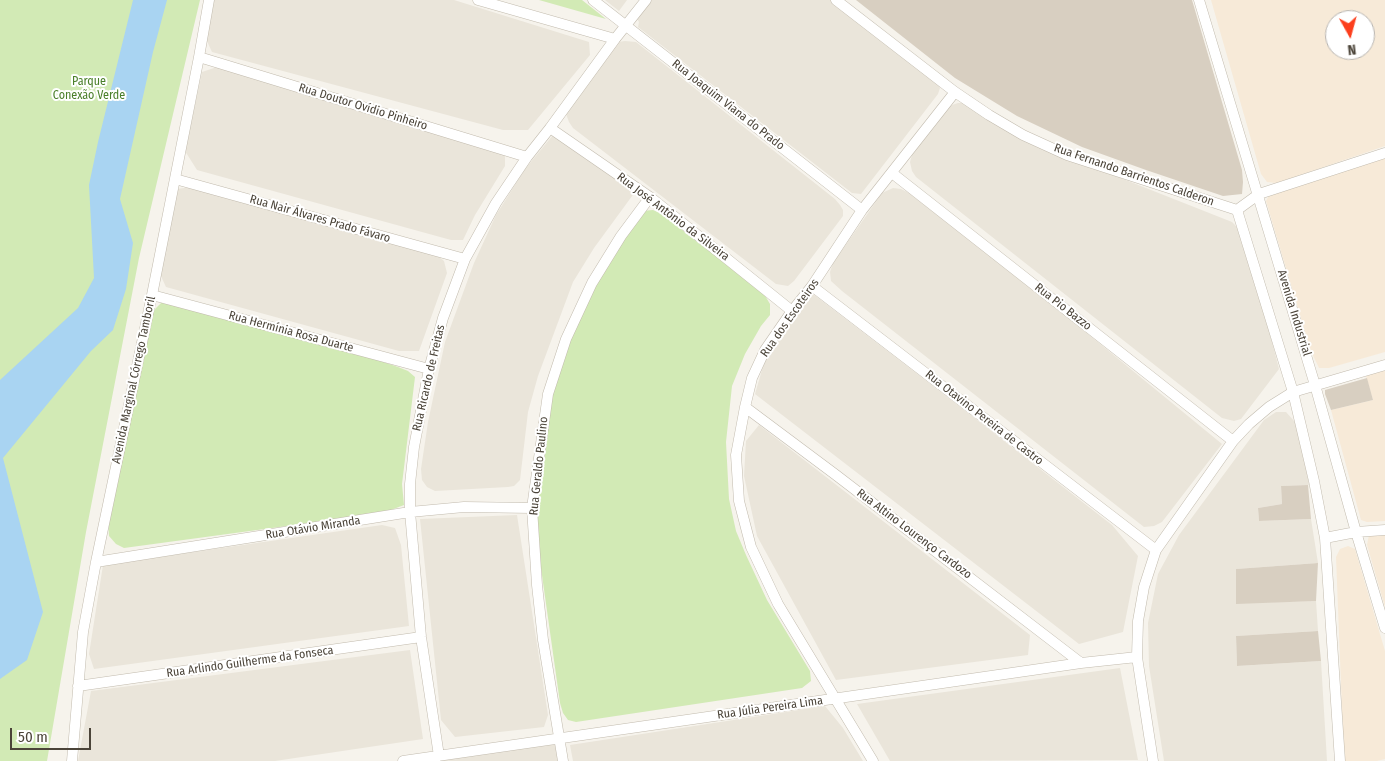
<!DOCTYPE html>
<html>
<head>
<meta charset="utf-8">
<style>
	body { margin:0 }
	#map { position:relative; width:1385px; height:761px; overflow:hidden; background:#f6f3ec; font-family:"Fira Sans Condensed",sans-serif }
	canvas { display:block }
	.north { position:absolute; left:1325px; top:10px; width:50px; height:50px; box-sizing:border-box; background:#fff; border:1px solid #b7b4b0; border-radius:50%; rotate:173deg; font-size:14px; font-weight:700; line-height:20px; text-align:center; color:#4b4439 }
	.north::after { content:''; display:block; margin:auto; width:18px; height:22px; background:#fc3f1d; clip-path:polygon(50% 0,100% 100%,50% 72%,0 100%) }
	.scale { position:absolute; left:10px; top:728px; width:81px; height:22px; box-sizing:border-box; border:2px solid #4b4439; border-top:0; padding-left:6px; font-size:15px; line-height:18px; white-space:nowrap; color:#4b4439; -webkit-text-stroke:4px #fff; paint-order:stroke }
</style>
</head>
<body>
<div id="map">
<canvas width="1385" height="761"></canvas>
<div class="north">N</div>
<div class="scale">50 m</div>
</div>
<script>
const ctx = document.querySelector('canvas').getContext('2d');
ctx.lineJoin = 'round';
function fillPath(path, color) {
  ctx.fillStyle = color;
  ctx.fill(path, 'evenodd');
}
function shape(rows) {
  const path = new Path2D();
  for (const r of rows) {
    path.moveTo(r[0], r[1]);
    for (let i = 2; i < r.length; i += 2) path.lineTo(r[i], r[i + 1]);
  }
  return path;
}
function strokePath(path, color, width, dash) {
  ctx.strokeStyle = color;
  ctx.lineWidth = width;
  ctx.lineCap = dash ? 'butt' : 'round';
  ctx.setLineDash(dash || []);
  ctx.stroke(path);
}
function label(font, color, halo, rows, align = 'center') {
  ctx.font = font + ' "Fira Sans Condensed",sans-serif';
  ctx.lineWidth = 4;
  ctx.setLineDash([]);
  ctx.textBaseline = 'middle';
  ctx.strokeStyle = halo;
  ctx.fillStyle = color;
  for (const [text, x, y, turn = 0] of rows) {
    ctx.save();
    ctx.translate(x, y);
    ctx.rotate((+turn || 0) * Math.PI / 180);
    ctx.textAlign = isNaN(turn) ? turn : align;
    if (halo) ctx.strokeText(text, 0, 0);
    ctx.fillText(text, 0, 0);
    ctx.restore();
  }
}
fillPath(shape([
	[211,0,454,0,589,42,590,55,528,130,503,130,212,52,206,39],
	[605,0,627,0,619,11],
	[650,0,833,0,937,82,940,88,938,94,861,194,852,193,638,27,639,22,636,17],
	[625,41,636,42,835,199,840,205,843,210,843,216,840,220,794,281,788,286,776,284,573,128,569,122,566,114,618,42],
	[217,67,505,154,505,166,475,215,463,240,451,240,197,170,185,151,202,72],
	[958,103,963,103,1065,156,1232,222,1235,225,1239,230,1261,299,1279,369,1241,419,1234,421,1222,418,916,177,912,171,910,162,912,155,947,109,952,105],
	[553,135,635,192,594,248,573,282,538,376,528,412,520,480,514,486,508,487,435,491,427,487,422,480,421,469,428,422,445,342,474,263,496,215,525,169],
	[191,187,437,255,444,261,447,273,419,351,399,351,166,287,160,274,177,189],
	[893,188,901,189,909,193,1049,302,1222,444,1162,522,1154,526,1144,527,842,291,831,281,830,272,833,263,882,193],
	[813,294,967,412,1112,525,1138,556,1123,632,1079,644,755,394,768,349],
	[1276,412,1286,412,1295,422,1302,445,1309,485,1281,486,1282,504,1258,508,1259,521,1311,519,1318,563,1236,569,1236,603,1316,601,1318,631,1236,636,1237,666,1321,661,1327,761,1164,761,1149,666,1148,623,1158,574,1179,535,1264,420],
	[759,425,1030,635,1028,655,836,680,757,536,744,476,746,441],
	[517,515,548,715,544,727,455,737,441,720,420,519],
	[382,525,395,528,401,545,409,626,94,669,89,654,103,565],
	[410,650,423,739,275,761,78,761,91,691],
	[1120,668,1138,760,890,761,857,704],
	[825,706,843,728,863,761,573,761,570,745],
	[559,739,563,761,419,761]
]), '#eae5da');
fillPath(shape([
	[1211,0,1385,0,1385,146,1277,183,1267,182,1261,174],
	[1335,20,1365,20,1365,50,1335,50],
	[1385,158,1385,352,1329,368,1319,368,1310,349,1266,201,1269,195],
	[1385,368,1385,521,1367,522,1361,520,1331,410,1373,400,1365,373],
	[1385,532,1385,607,1367,545,1369,535],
	[1348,546,1355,549,1385,651,1385,759,1377,761,1344,761,1336,557,1340,549]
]), '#f7ead8');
fillPath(shape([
	[0,0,200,0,139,258,86,532,47,761,0,761],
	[539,0,582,0,606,19],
	[653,210,662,214,764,294,770,304,770,315,761,326,745,354,732,386,726,442,729,499,736,531,746,555,767,600,810,671,811,681,802,688,576,722,568,720,563,713,560,703,539,554,537,506,550,394,592,284,642,211],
	[163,301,349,350,398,367,408,371,415,377,402,484,404,505,383,513,124,548,116,544,109,536,108,523,154,310]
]), '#d2eab5');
fillPath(shape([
	[133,0,167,0,153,52,120,199,133,243,126,289,113,330,91,351,3,458,43,612,27,660,0,679,0,380,78,308,94,278,89,185,98,142]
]), '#a9d4f2');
fillPath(shape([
	[856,0,1192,0,1242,170,1243,182,1242,194,1223,196,1146,170,1082,147,1017,116,955,78],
	[1367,378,1373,400,1331,410,1325,394,1325,390],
	[1308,485,1311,519,1259,521,1258,508,1282,504,1281,486],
	[1318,563,1316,601,1236,604,1236,569],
	[1318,631,1321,661,1237,666,1236,636]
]), '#d8cfc1');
const street = shape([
	[478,0,615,39],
	[593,0,862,210],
	[836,0,955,92,989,115,1023,135,1067,155,1237,210],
	[1199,0,1315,385,1356,532,1385,628],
	[199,57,527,157],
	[550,128,650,197,792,311],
	[892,173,1233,441],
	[175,179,465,259],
	[1237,210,1293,392,1314,481,1325,538,1340,761],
	[1237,210,1259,194,1385,153],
	[812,286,1156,550],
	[152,295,429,369],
	[745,407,836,475,1081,663],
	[1325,538,1356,532,1385,530],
	[96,562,410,512,464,507,532,508],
	[78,686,421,637],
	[439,756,421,637,410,512,410,484,414,447,429,369,443,318,465,259,496,203,527,157,550,128,615,39,646,0],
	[72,761,83,632,96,562,152,295,199,57,209,0],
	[403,761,1081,663,1137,657],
	[563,761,543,640,537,585,532,508,548,394,566,339,592,283,621,236,650,197],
	[873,761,778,604,751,547,739,501,736,455,745,407,752,378,765,350,792,311,812,286,862,210,955,92],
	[1153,761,1137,657,1138,621,1144,587,1156,550,1233,441,1249,424,1269,407,1293,392,1385,365]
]);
strokePath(street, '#c2bbae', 11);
strokePath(street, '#fff', 10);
label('12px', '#4a7f2a', '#fff', [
	["Parque",89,82],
	["Conexão Verde",89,96]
]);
label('12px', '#4b4439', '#fff', [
	["Rua Joaquim Viana do Prado",728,105,38],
	["Rua Doutor Ovídio Pinheiro",363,107,17],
	["Rua Fernando Barrientos Calderon",1134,175,19],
	["Rua José Antônio da Silveira",673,217,37],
	["Rua Nair Álvares Prado Fávaro",320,219,16],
	["Rua Pio Bazzo",1063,307,38],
	["Avenida Industrial",1294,313,73],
	["Rua dos Escoteiros",790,318,-55],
	["Rua Hermínia Rosa Duarte",291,332,15],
	["Rua Ricardo de Freitas",429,378,-77],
	["Avenida Marginal Córrego Tamboril",134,380,-78],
	["Rua Otavino Pereira de Castro",984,418,38],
	["Rua Geraldo Paulino",539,466,-84],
	["Rua Otávio Miranda",313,528,-9],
	["Rua Altino Lourenço Cardozo",914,534,37],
	["Rua Arlindo Guilherme da Fonseca",250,662,-8],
	["Rua Júlia Pereira Lima",770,708,-8]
]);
</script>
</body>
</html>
